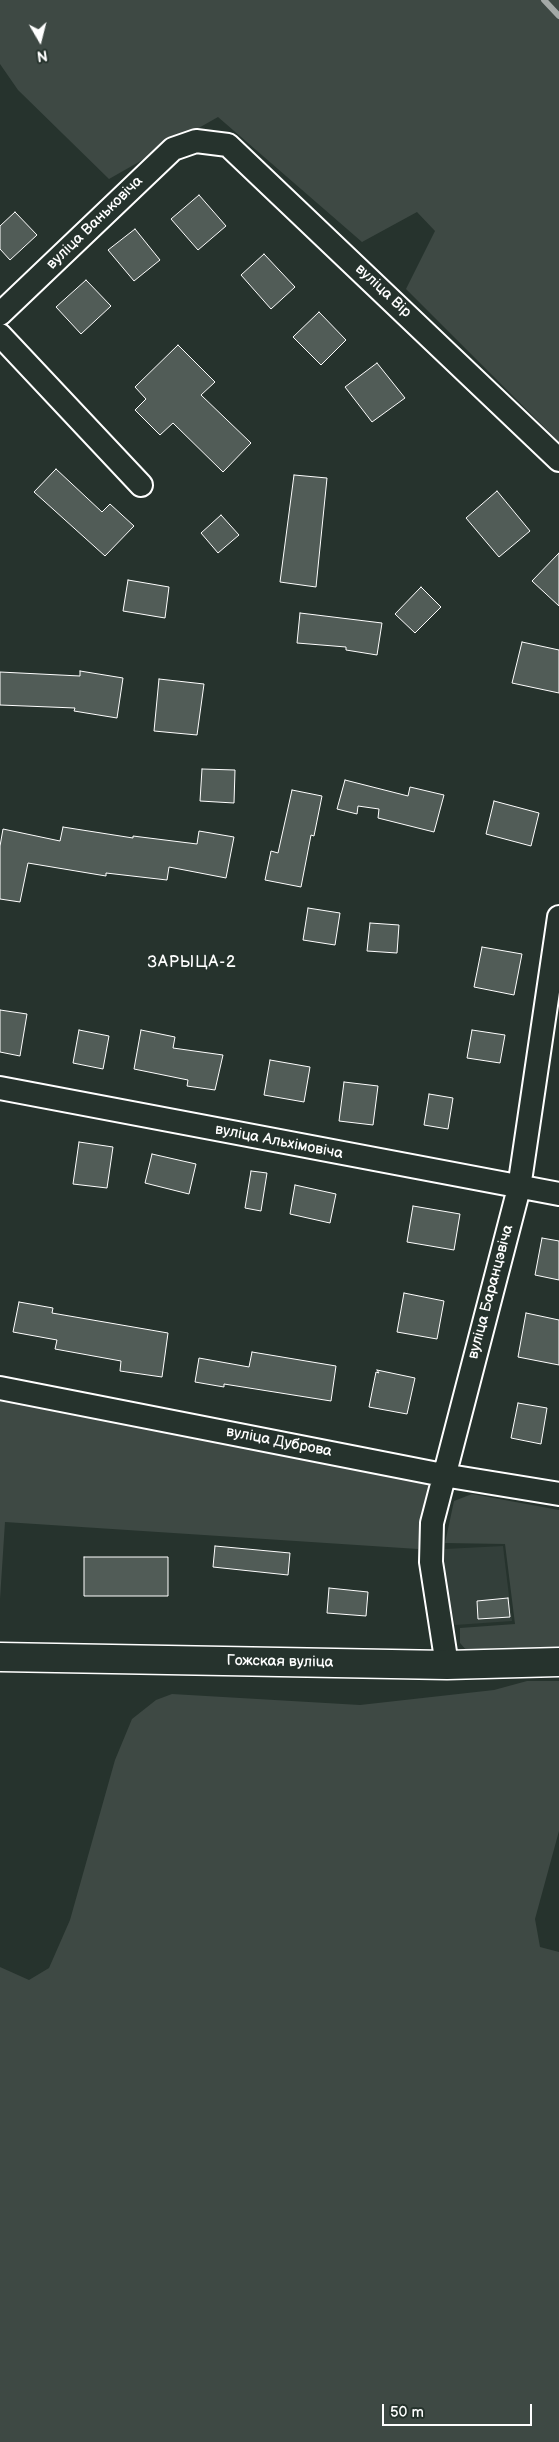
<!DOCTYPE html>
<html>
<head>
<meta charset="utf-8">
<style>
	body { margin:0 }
	#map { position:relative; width:559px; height:2442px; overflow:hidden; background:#26332d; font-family:"Balsamiq Sans",sans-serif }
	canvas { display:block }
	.north { position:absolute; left:15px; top:15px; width:50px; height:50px; -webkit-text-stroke:4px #26332d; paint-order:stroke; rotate:172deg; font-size:14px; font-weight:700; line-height:20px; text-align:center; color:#fff }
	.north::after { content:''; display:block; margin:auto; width:18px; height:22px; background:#fff; clip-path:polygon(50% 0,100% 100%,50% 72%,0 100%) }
	.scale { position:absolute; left:382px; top:2404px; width:150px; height:22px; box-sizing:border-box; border:2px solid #fff; border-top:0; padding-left:6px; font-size:15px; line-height:18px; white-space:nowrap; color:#fff; -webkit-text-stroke:4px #26332d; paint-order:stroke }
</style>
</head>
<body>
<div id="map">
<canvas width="559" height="2442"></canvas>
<div class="north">N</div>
<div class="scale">50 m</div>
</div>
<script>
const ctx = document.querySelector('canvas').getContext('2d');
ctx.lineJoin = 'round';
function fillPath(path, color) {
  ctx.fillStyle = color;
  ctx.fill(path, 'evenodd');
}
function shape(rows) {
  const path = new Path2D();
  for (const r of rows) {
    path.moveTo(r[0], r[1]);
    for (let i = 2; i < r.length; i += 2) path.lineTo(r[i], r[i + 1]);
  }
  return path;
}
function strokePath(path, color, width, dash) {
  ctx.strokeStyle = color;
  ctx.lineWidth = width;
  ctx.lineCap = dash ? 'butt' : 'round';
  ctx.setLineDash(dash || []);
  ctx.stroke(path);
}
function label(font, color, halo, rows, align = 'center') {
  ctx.font = font + ' "Balsamiq Sans",sans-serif';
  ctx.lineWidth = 4;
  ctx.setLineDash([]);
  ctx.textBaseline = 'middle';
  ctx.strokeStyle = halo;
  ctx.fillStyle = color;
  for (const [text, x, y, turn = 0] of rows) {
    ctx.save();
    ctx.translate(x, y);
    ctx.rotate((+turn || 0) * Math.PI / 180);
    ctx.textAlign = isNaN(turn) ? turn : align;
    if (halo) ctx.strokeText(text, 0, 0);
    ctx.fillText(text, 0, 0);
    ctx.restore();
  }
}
fillPath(shape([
	[503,1546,512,1621,455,1625,444,1576,445,1549]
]), '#333f3a');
fillPath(shape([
	[0,0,559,0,559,442,406,289,435,231,417,212,362,242,218,117,109,179,18,90,0,64],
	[0,1399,429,1481,418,1549,5,1522,0,1599],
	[472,1494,559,1510,559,1648,468,1652,460,1643,460,1628,515,1624,505,1544,445,1543,454,1501],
	[527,1681,559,1681,559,1831,535,1919,540,1947,559,1952,559,2442,0,2442,0,1967,29,1980,49,1968,70,1920,115,1760,132,1719,156,1700,172,1694,360,1705,494,1690]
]), '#3e4944');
strokePath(shape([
	[544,0,559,16]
]), '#a4a9a7', 6);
const building = shape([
	[199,195,226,226,198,250,171,219,199,195],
	[15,212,37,235,10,260,0,249,0,226,15,212],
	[135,229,160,260,134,281,108,250,135,229],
	[264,254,295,287,271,309,241,275,264,254],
	[86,280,111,306,81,334,56,307,86,280],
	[319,312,346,340,321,365,293,337,319,312],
	[178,345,215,382,201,395,251,443,223,472,173,423,160,435,135,410,146,399,135,387,178,345],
	[377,363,405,398,372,422,345,387,377,363],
	[56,469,102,512,110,504,134,526,105,556,34,492,56,469],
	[294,475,327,478,316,587,280,582,294,475],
	[497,491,530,531,499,557,466,518,497,491],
	[221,515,239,535,218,553,201,533,221,515],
	[559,553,559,606,532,581,559,553],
	[128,580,169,587,165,618,123,611,128,580],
	[421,587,441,607,415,633,395,614,421,587],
	[300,613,382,623,377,655,346,650,346,647,297,643,300,613],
	[522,642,559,650,559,693,512,683,522,642],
	[80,671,123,678,117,718,74,711,75,708,0,705,0,672,80,676,80,671],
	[159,679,204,684,197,735,154,731,159,679],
	[202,769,235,770,234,803,200,801,202,769],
	[345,780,408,796,410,787,444,795,434,832,378,818,379,809,358,806,357,814,337,809,345,780],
	[292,790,322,796,314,836,311,835,301,887,265,880,271,851,278,853,292,790],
	[494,801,539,813,531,846,486,834,494,801],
	[63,827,133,838,133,836,197,844,199,831,234,837,226,878,169,867,167,880,106,873,106,876,28,863,20,902,0,899,0,846,3,829,60,841,63,827],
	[308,908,340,913,335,945,303,940,308,908],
	[370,923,399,925,397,953,367,951,370,923],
	[482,947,522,954,514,995,474,987,482,947],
	[0,1010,27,1014,20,1056,0,1052,0,1010],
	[79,1030,109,1036,103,1069,73,1063,79,1030],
	[141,1030,175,1037,173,1048,223,1055,215,1090,187,1086,188,1080,134,1069,141,1030],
	[472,1030,505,1035,500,1063,467,1058,472,1030],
	[270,1060,310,1067,304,1102,264,1095,270,1060],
	[344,1082,378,1086,373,1125,339,1121,344,1082],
	[429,1094,453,1098,448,1129,424,1125,429,1094],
	[79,1142,113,1147,107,1188,73,1184,79,1142],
	[152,1154,196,1164,189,1194,145,1183,152,1154],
	[251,1171,267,1173,261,1211,245,1208,251,1171],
	[295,1185,336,1194,330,1223,290,1214,295,1185],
	[413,1206,460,1214,454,1250,407,1242,413,1206],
	[542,1238,559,1241,559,1280,535,1275,542,1238],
	[404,1293,444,1301,437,1339,397,1332,404,1293],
	[19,1302,53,1308,52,1313,168,1333,162,1377,120,1371,121,1361,55,1349,57,1340,13,1332,19,1302],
	[526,1313,559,1320,559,1365,518,1357,526,1313],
	[252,1352,336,1366,331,1401,224,1384,224,1387,195,1382,199,1358,249,1367,252,1352],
	[377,1370,415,1378,407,1414,369,1407,376,1372,379,1373,377,1370],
	[518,1403,547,1408,541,1444,511,1438,518,1403],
	[215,1546,290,1553,288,1575,213,1567,215,1546],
	[84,1557,168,1557,168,1596,84,1596,84,1557],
	[329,1588,368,1592,366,1616,327,1613,329,1588],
	[508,1598,510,1617,478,1619,477,1601,508,1598]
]);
fillPath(building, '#515c57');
strokePath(building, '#fff', 1);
const minor = shape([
	[0,314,173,149,196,141,228,145,559,460],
	[0,335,141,485],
	[0,1088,559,1194],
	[0,1388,443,1475,559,1494],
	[447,1665,431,1562,432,1523,519,1188,559,917]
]);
const tertiary = shape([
	[0,1657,447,1665,559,1662]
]);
strokePath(minor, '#fff', 26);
strokePath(tertiary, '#fff', 31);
strokePath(minor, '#26332d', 22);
strokePath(tertiary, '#26332d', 28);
label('15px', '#fff', '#26332d', [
	["вуліца Ваньковіча",95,223,-44],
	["вуліца Вір",383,291,43],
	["вуліца Альхімовіча",279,1142,11],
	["вуліца Баранцэвіча",491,1292,-75],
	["вуліца Дуброва",279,1442,11],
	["Гожская вуліца",280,1662,1]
]);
ctx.letterSpacing = '1px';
label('16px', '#fff', '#26332d', [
	["ЗАРЫЦА-2",192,963]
]);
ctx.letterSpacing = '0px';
</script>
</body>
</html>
